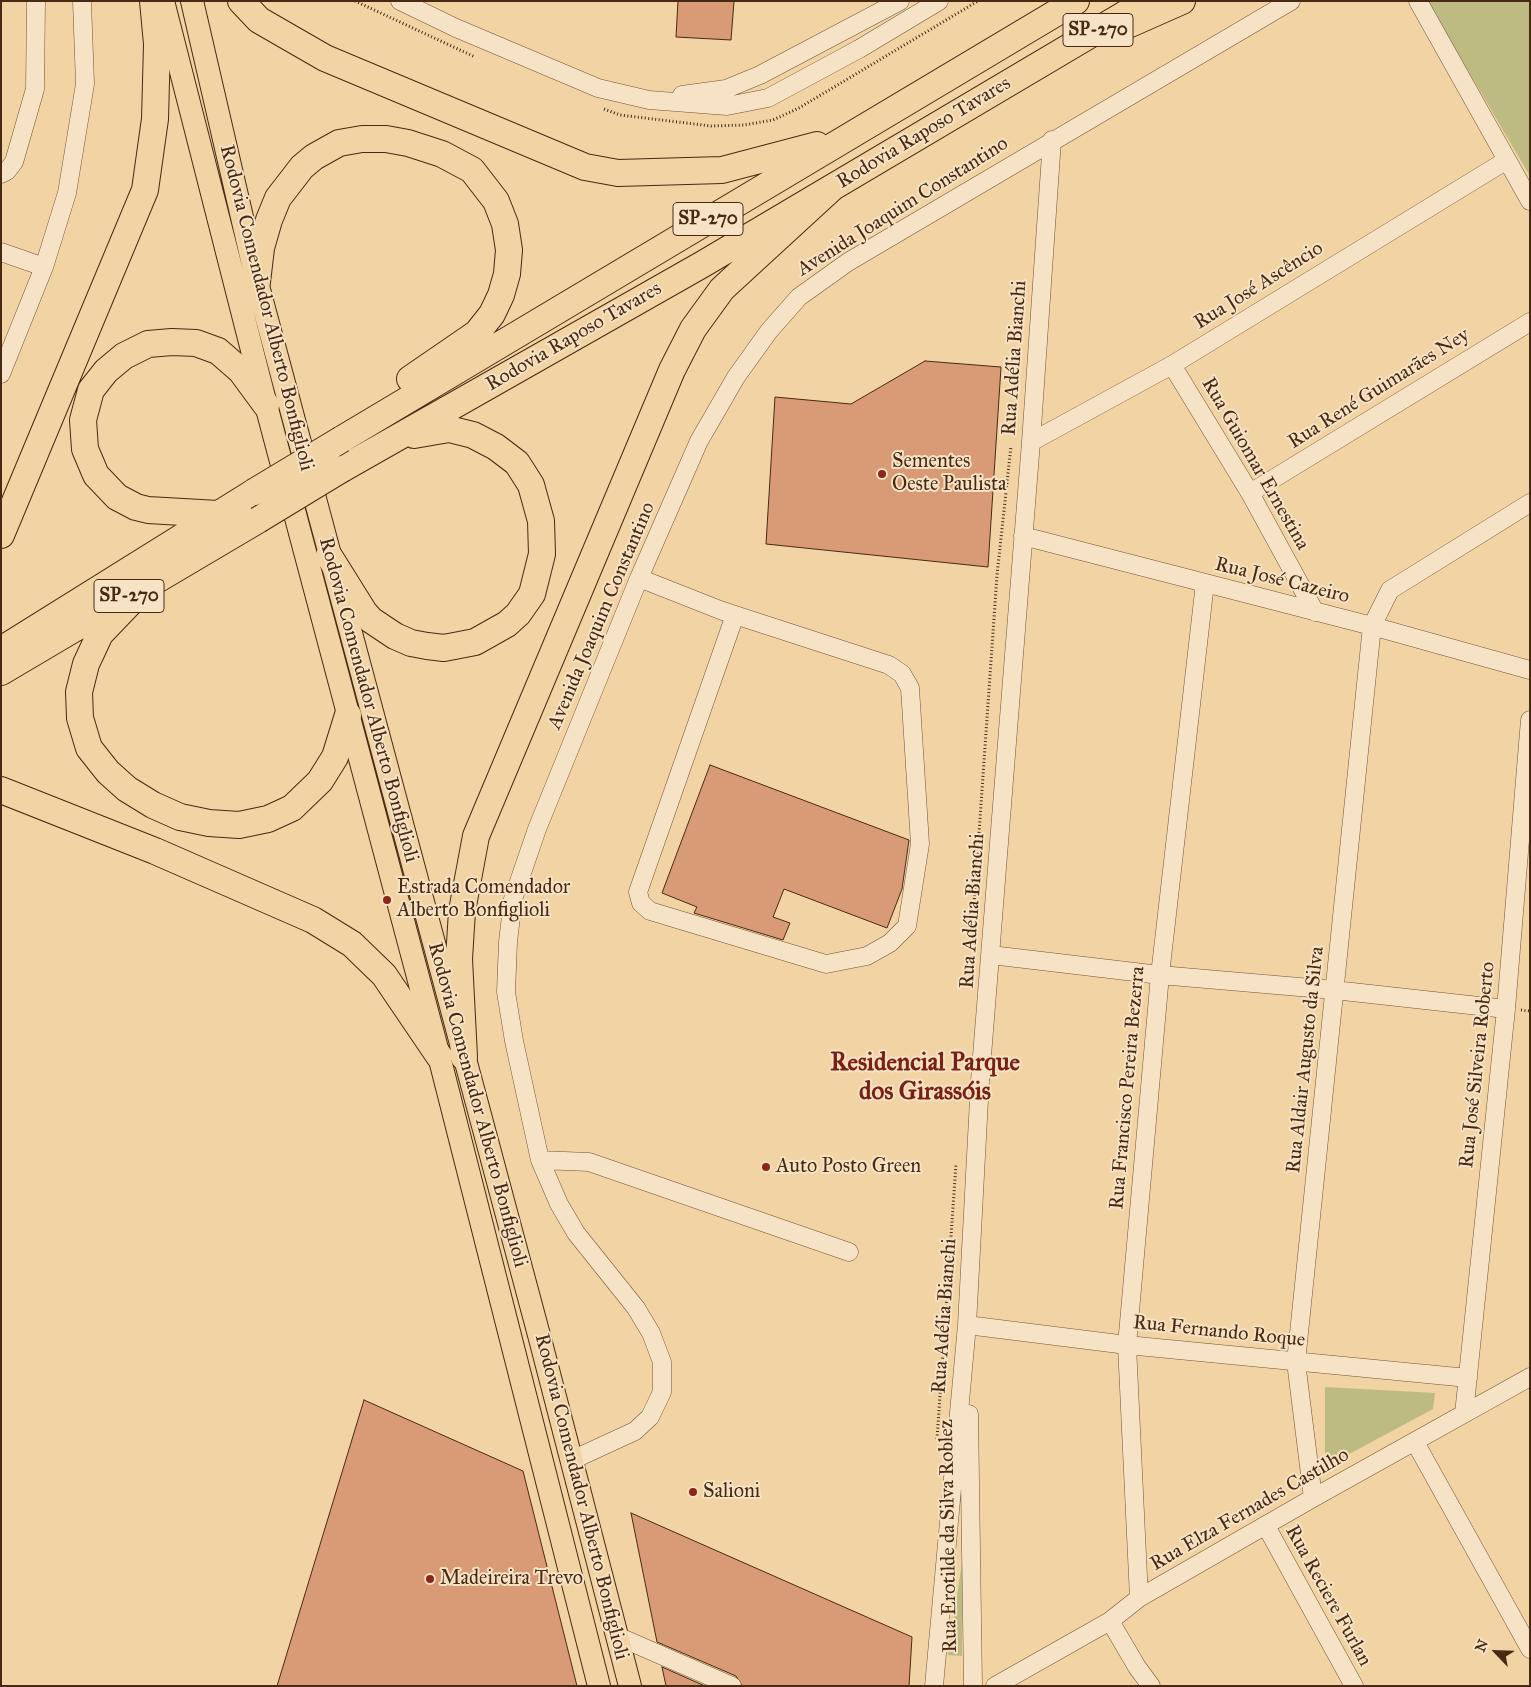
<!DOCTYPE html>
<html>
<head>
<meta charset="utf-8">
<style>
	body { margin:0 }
	#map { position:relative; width:1531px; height:1687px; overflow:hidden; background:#f1d3a4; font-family:"IM FELL Great Primer",serif }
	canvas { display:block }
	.frame { position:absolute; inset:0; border:2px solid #482a14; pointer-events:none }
	.north { position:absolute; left:1471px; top:1627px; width:50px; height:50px; -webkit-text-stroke:4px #f6e2c4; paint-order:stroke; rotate:294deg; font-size:14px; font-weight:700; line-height:20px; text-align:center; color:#482a14 }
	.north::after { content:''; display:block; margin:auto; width:18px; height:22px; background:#482a14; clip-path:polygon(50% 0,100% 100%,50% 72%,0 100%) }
</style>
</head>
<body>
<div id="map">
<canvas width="1531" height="1687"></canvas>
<div class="frame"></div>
<div class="north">N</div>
</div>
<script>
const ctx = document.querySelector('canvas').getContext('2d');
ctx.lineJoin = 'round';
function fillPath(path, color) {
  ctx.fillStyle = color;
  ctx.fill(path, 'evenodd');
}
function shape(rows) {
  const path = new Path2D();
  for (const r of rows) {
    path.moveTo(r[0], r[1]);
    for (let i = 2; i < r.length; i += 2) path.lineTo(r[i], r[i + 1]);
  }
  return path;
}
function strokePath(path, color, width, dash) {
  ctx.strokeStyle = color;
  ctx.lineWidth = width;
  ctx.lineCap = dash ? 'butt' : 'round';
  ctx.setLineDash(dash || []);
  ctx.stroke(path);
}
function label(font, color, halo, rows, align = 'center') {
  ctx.font = font + ' "IM FELL Great Primer",serif';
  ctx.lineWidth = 4;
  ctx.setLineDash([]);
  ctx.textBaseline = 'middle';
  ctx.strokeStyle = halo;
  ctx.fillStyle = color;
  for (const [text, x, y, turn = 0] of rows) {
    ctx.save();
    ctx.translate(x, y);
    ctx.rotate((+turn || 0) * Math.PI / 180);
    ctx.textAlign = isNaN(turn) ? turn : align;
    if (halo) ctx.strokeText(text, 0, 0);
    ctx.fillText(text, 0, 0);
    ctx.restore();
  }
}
fillPath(shape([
	[1427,1,1530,1,1530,176],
	[1325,1387,1435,1393,1433,1409,1325,1467],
	[962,1563,962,1656,948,1655]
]), '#bebb82');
const building = shape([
	[678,1,734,1,731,40,676,37,678,1],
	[925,361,1001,367,988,567,766,544,775,397,851,404,925,361],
	[710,765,909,840,902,889,887,928,784,889,773,917,790,923,783,940,694,913,697,907,662,893,710,765],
	[364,1400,523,1471,577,1686,277,1686,364,1400],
	[631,1513,912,1637,909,1686,742,1686,736,1676,657,1642,631,1513],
	[662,1667,705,1686,666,1686,662,1667]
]);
fillPath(building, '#d99a76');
strokePath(building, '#482a14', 1);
const minor = shape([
	[400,1,456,28,598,88,649,100,727,106,768,98,859,49,939,1],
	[1418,1,1530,201],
	[682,95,726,89,760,75,900,1],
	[1,174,7,171,14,162,35,89,36,1],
	[1,252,44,267],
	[1172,365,1250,493,1315,612],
	[1,374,44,267,67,193,85,84,82,1],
	[1031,442,1172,365,1507,160],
	[1250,493,1530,322],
	[1023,536,1372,626,1530,670],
	[639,578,720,610,735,615,889,665,902,674,910,688,920,844,907,926,890,943,867,956,826,964,650,911,641,903,638,892,735,615],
	[991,955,1160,975,1334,990,1506,1009],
	[540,1160,589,1162,849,1252],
	[967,1325,1127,1345,1468,1378],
	[969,1414,973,1686],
	[1464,1414,1506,1009,1530,720],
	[1415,1442,1530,1649],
	[570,1461,635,1431,650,1417,662,1392,662,1362,651,1333,636,1308,576,1233,559,1204,540,1160,514,1041,506,992,508,942,513,899,537,829,639,578,699,441,736,377,769,331,799,297,848,262,1291,1],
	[1313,1498,1296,1362,1372,626,1390,590,1530,503],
	[1266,1526,1354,1686],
	[1139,1598,1127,1345,1160,975,1205,583],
	[1110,1621,1137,1667,1151,1686],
	[617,1636,732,1686],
	[934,1686,967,1325,980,1081,1031,442,1052,140],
	[995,1686,1110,1621,1139,1598,1313,1498,1530,1377]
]);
const major = shape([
	[163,1,266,405,439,1056,599,1686],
	[192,1,257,282,539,1335,630,1686]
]);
const highway = shape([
	[241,1,259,20,325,58,585,167,618,173,722,170,817,145],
	[1130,24,1182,1],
	[257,282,261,248,269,220,278,198,302,167,314,157,339,143,362,139,386,139,408,143,442,154,472,170,496,201,505,224,509,250,507,274,501,295,492,314,477,333,410,379],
	[342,439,1076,1],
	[342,469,703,264,1147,1],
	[218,514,148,510,136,507,117,497,96,475,85,449,83,420,91,390,106,371,124,356,148,344,172,342,196,343,218,351,241,371,266,405],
	[1,535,145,190,155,119,157,44,153,1],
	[329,556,364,612,371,620,395,636,411,643,427,646,444,648,475,642,507,624,518,614,532,594,542,554,541,521,531,485,517,463,496,447,473,435,449,429,414,435],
	[146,586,100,634,86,664,79,692,80,718,89,748,108,772,127,789,153,805,180,817,209,823,239,825,268,819,292,808,320,781,335,757,348,715],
	[1,650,254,492],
	[1,672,258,520],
	[1,790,155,851,313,920,352,944,384,975,439,1056],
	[464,1057,459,959,462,911,476,836,672,370,693,329,722,289,833,187]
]);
strokePath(minor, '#725438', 19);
strokePath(major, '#482a14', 24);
strokePath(highway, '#482a14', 28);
strokePath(shape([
	[355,1,475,57],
	[604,109,620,115,711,126,744,125,773,120,799,108,978,1],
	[971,948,997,575,1011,446],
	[1521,1010,1530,1011],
	[937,1439,956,1164]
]), '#482a14', 3, [1, 2.5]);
strokePath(minor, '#f6e2c4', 18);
strokePath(major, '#f1d3a4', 22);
strokePath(highway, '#f1d3a4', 26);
const highwayBridge = shape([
	[254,492,342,439],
	[258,520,342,469]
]);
strokePath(highwayBridge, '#482a14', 28, []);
strokePath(highwayBridge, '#f1d3a4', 26);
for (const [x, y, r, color] of [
	[882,474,5,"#8f2418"],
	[387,900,5,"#8f2418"],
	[766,1167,5,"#8f2418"],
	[693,1492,5,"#8f2418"],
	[430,1579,5,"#8f2418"]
]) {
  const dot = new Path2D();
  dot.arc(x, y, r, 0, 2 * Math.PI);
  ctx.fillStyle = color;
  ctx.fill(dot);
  strokePath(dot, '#f6e2c4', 2);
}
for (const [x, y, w] of [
	[1098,30,70],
	[708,219,70],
	[129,596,70]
]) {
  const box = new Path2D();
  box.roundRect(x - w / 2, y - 16.5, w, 33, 4);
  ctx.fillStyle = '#f6e2c4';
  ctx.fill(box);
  strokePath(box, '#482a14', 1);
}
label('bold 19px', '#482a14', null, [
	["SP-270",1098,30],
	["SP-270",708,219],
	["SP-270",129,596]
]);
label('20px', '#482a14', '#f6e2c4', [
	["Rodovia Raposo Tavares",924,133,-31],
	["Avenida Joaquim Constantino",903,207,-32],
	["Rua José Ascêncio",1259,286,-32],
	["Rodovia Comendador Alberto Bonfiglioli",266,308,76],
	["Rodovia Raposo Tavares",574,337,-30],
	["Rua Adélia Bianchi",1015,358,-86],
	["Rua René Guimarães Ney",1379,389,-32],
	["Rua Guiomar Ernestina",1255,464,60],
	["Rua José Cazeiro",1282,581,14],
	["Avenida Joaquim Constantino",602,616,-67],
	["Rodovia Comendador Alberto Bonfiglioli",368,700,75],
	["Rua Adélia Bianchi",973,911,-86],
	["Rua Aldair Augusto da Silva",1306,1060,-84],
	["Rua José Silveira Roberto",1478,1065,-84],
	["Rua Francisco Pereira Bezerra",1128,1088,-85],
	["Rodovia Comendador Alberto Bonfiglioli",477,1105,75],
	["Rua Adélia Bianchi",945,1316,-86],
	["Rua Fernando Roque",1219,1332,6],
	["Rodovia Comendador Alberto Bonfiglioli",581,1497,76],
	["Rua Elza Fernades Castilho",1250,1510,-30],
	["Rua Erotilde da Silva Roblez",949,1536,-91],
	["Rua Reciere Furlan",1328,1596,61]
]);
label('20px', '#482a14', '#f6e2c4', [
	["Sementes",892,462],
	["Oeste Paulista",892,485],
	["Estrada Comendador",397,888],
	["Alberto Bonfiglioli",397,911],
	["Auto Posto Green",776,1167],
	["Salioni",703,1492],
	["Madeireira Trevo",440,1579]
], 'left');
label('bold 25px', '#7a1f14', '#f6e2c4', [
	["Residencial Parque",925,1064],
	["dos Girassóis",925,1093]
]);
</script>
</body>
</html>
